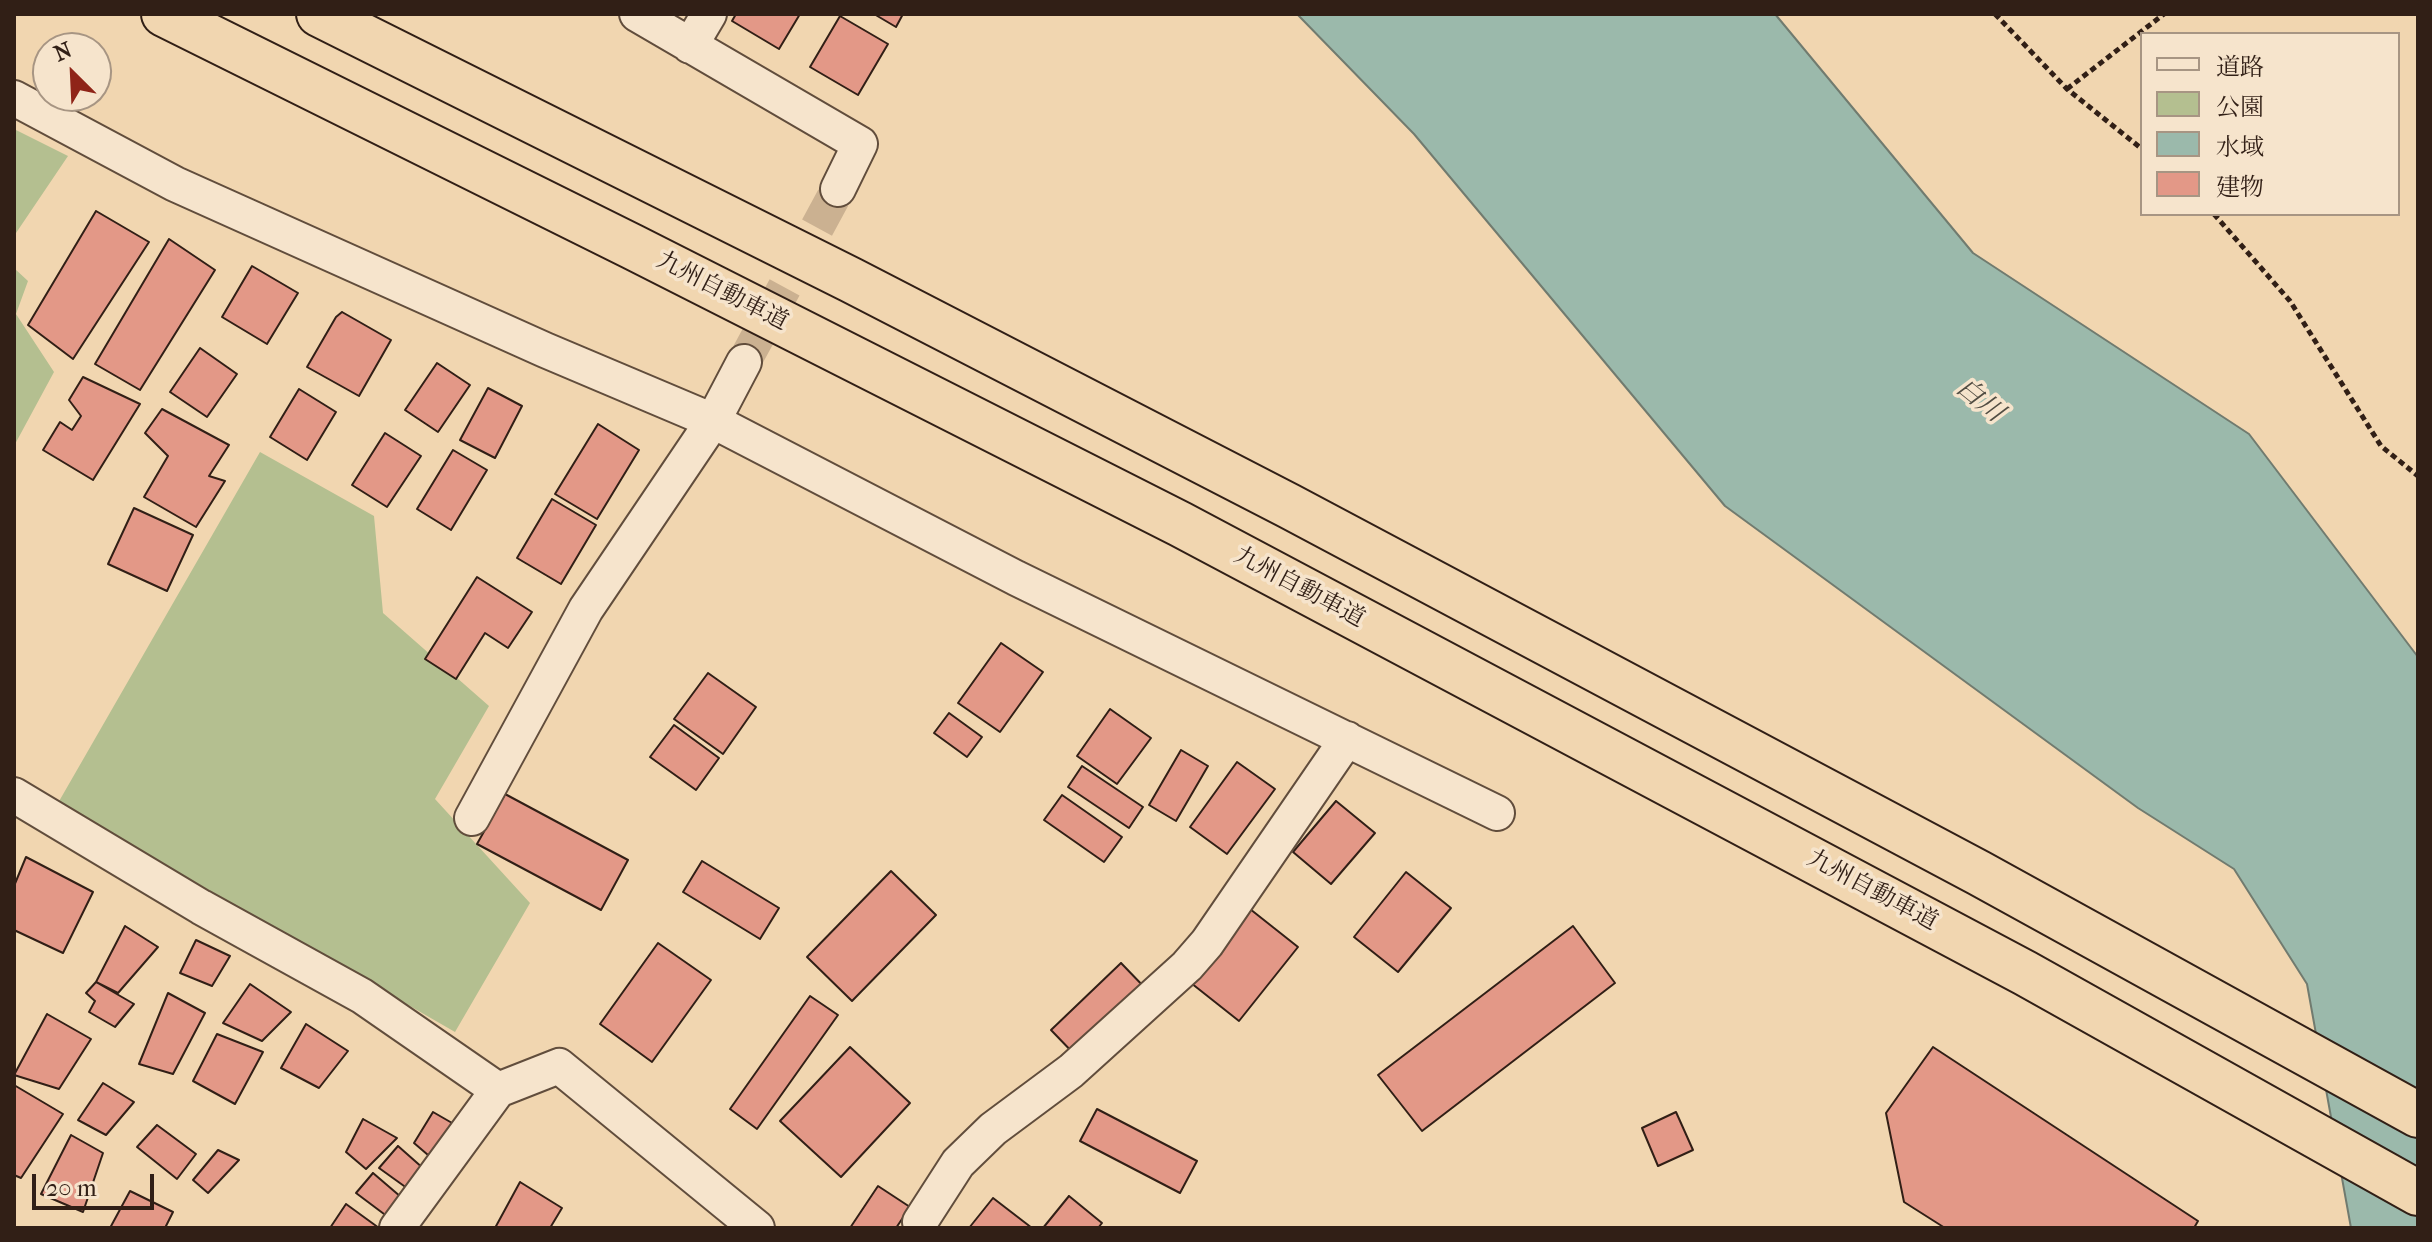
<!DOCTYPE html>
<html>
<head>
<meta charset="utf-8">
<style>
	body { margin:0 }
	#map { position:relative; width:2432px; height:1242px; overflow:hidden; background:#f1d6b0; font-family:"IM FELL French Canon","Noto Serif JP",serif }
	canvas { display:block }
	.frame { position:absolute; inset:0; border:16px solid #311f16; pointer-events:none }
	.legend { position:absolute; left:2140px; top:32px; width:260px; height:184px; box-sizing:border-box; background:#f6e4cc; border:2px solid #a79583; margin:0; padding:10px 14px; list-style:none; font-size:24px; color:#311f16 }
	.legend li { display:flex; align-items:center; gap:16px; height:40px }
	.legend b { width:40px; border:2px solid #a79583 }
	.north { position:absolute; left:32px; top:32px; width:80px; height:80px; box-sizing:border-box; background:#f6e4cc; border:2px solid #a79583; border-radius:50%; rotate:336deg; font-size:22px; font-weight:700; line-height:32px; text-align:center; color:#311f16 }
	.north::after { content:''; display:block; margin:auto; width:28px; height:36px; background:#8f2418; clip-path:polygon(50% 0,100% 100%,50% 72%,0 100%) }
	.scale { position:absolute; left:32px; top:1174px; width:122px; height:36px; box-sizing:border-box; border:4px solid #311f16; border-top:0; padding-left:10px; font-size:24px; line-height:28px; white-space:nowrap; color:#311f16; -webkit-text-stroke:6px #f6e4cc; paint-order:stroke }
</style>
</head>
<body>
<div id="map">
<canvas width="2432" height="1242"></canvas>
<div class="frame"></div>
<ul class="legend">
<li><b style="height:10px;background:#f6e4cc"></b>道路</li>
<li><b style="height:22px;background:#b4bf90"></b>公園</li>
<li><b style="height:22px;background:#9bb9ab"></b>水域</li>
<li><b style="height:22px;background:#e39887"></b>建物</li>
</ul>
<div class="north">N</div>
<div class="scale">20 m</div>
</div>
<script>
const ctx = document.querySelector('canvas').getContext('2d');
ctx.lineJoin = 'round';
function fillPath(path, color) {
  ctx.fillStyle = color;
  ctx.fill(path, 'evenodd');
}
function shape(rows) {
  const path = new Path2D();
  for (const r of rows) {
    path.moveTo(r[0], r[1]);
    for (let i = 2; i < r.length; i += 2) path.lineTo(r[i], r[i + 1]);
  }
  return path;
}
function strokePath(path, color, width, dash) {
  ctx.strokeStyle = color;
  ctx.lineWidth = width;
  ctx.lineCap = dash ? 'butt' : 'round';
  ctx.setLineDash(dash || []);
  ctx.stroke(path);
}
function label(font, color, halo, rows, align = 'center') {
  ctx.font = font + ' "IM FELL French Canon","Noto Serif JP",serif';
  ctx.lineWidth = 7;
  ctx.setLineDash([]);
  ctx.textBaseline = 'middle';
  ctx.strokeStyle = halo;
  ctx.fillStyle = color;
  for (const [text, x, y, turn = 0] of rows) {
    ctx.save();
    ctx.translate(x, y);
    ctx.rotate((+turn || 0) * Math.PI / 180);
    ctx.textAlign = isNaN(turn) ? turn : align;
    if (halo) ctx.strokeText(text, 0, 0);
    ctx.fillText(text, 0, 0);
    ctx.restore();
  }
}
fillPath(shape([
	[14,129,68,156,14,236],
	[14,268,28,281,16,314,54,372,14,446],
	[260,452,374,516,383,613,489,706,435,799,530,903,455,1032,58,803]
]), '#b4bf90');
const water = shape([
	[1297,14,1775,14,1973,253,2249,434,2418,657,2418,1228,2351,1228,2307,984,2234,869,2138,808,1725,506,1414,134,1297,14]
]);
fillPath(water, '#9bb9ab');
strokePath(water, '#717b6f', 2);
const building = shape([
	[736,14,800,14,779,49,732,21,736,14],
	[874,14,903,14,896,27,874,14],
	[840,16,888,44,858,95,810,67,840,16],
	[96,211,149,242,73,359,28,325,96,211],
	[169,239,215,270,140,390,95,364,169,239],
	[252,266,298,293,267,344,222,317,252,266],
	[342,312,391,340,359,396,307,367,336,317,342,312],
	[200,348,237,374,207,417,170,392,200,348],
	[437,363,470,385,438,432,405,410,437,363],
	[83,377,140,404,93,480,43,450,60,422,72,430,81,416,69,400,83,377],
	[488,388,522,406,495,458,460,440,488,388],
	[299,389,336,412,307,460,270,437,299,389],
	[162,409,229,445,209,476,225,481,196,527,144,497,168,456,145,433,162,409],
	[598,424,639,450,597,519,555,494,598,424],
	[385,433,421,456,387,507,352,485,385,433],
	[453,450,487,470,451,530,417,509,453,450],
	[552,499,596,525,561,584,517,558,552,499],
	[134,508,193,535,167,591,108,564,134,508],
	[477,577,532,612,508,648,485,633,456,679,425,659,477,577],
	[1001,643,1043,672,1000,732,958,703,1001,643],
	[708,673,756,707,723,754,674,719,708,673],
	[1110,709,1151,738,1117,784,1077,756,1110,709],
	[949,713,982,737,967,757,934,733,949,713],
	[674,725,719,758,696,790,650,757,674,725],
	[1181,750,1208,766,1176,821,1149,805,1181,750],
	[1237,762,1275,789,1227,854,1190,827,1237,762],
	[1082,766,1143,807,1129,828,1068,787,1082,766],
	[505,794,628,860,601,910,477,844,505,794],
	[1062,795,1122,837,1104,862,1044,820,1062,795],
	[1336,801,1375,833,1331,884,1293,852,1336,801],
	[26,857,93,892,63,953,14,930,14,886,26,857],
	[702,861,779,908,760,939,683,892,702,861],
	[891,871,936,915,852,1001,807,957,891,871],
	[1406,872,1451,908,1398,972,1354,937,1406,872],
	[1250,909,1298,947,1239,1021,1191,983,1250,909],
	[125,926,158,947,118,993,96,982,125,926],
	[1573,926,1615,983,1422,1131,1378,1075,1573,926],
	[196,940,230,956,212,986,180,973,196,940],
	[658,943,711,980,652,1062,600,1024,658,943],
	[1121,963,1148,991,1078,1058,1051,1030,1121,963],
	[96,982,134,1004,115,1027,89,1012,95,1001,86,993,96,982],
	[250,984,291,1012,262,1041,223,1023,250,984],
	[168,993,205,1013,173,1074,139,1064,168,993],
	[810,996,838,1015,757,1129,730,1109,810,996],
	[47,1014,91,1039,59,1089,14,1075,47,1014],
	[306,1024,348,1051,319,1088,281,1068,306,1024],
	[217,1034,263,1052,235,1104,193,1081,217,1034],
	[850,1047,910,1103,841,1177,780,1121,850,1047],
	[1933,1047,2198,1221,2194,1228,1945,1228,1904,1202,1886,1113,1933,1047],
	[103,1083,134,1102,106,1135,78,1120,103,1083],
	[14,1085,63,1114,21,1178,14,1175,14,1085],
	[1097,1109,1197,1161,1180,1193,1080,1141,1097,1109],
	[433,1112,459,1127,442,1167,414,1143,433,1112],
	[1676,1112,1693,1150,1658,1166,1642,1128,1676,1112],
	[363,1119,397,1138,366,1169,346,1152,363,1119],
	[157,1125,196,1154,177,1179,137,1147,157,1125],
	[71,1135,103,1153,83,1212,41,1194,71,1135],
	[398,1146,424,1169,411,1191,379,1168,398,1146],
	[218,1150,239,1160,208,1193,193,1180,218,1150],
	[373,1173,401,1197,392,1220,356,1193,373,1173],
	[520,1182,562,1208,550,1228,495,1228,520,1182],
	[878,1186,910,1207,896,1228,850,1228,878,1186],
	[130,1191,173,1212,165,1228,110,1228,130,1191],
	[1069,1196,1102,1223,1098,1228,1043,1228,1069,1196],
	[993,1198,1032,1228,969,1228,993,1198],
	[346,1204,379,1228,330,1228,346,1204]
]);
fillPath(building, '#e39887');
strokePath(building, '#311f16', 2);
strokePath(shape([
	[744,362,838,189]
]), '#cbb191', 34, [34, 17]);
const minor = shape([
	[637,14,860,144,838,189],
	[690,46,709,14],
	[14,98,175,184,545,350,713,421,1016,578,1497,813],
	[14,795,201,907,362,996,498,1090],
	[472,818,586,609,713,421,744,362],
	[920,1222,958,1163,993,1129,1071,1071,1187,966,1207,943,1347,739],
	[397,1228,498,1090,559,1066,757,1228]
]);
const motorway = shape([
	[164,14,633,247,1180,524,2025,973,2418,1193],
	[319,14,851,280,1289,506,1979,873,2418,1115]
]);
strokePath(minor, '#614d3c', 38);
strokePath(motorway, '#311f16', 48);
strokePath(shape([
	[1995,14,2067,89,2142,149],
	[2067,89,2164,14],
	[2214,214,2290,301,2381,446,2418,476]
]), '#311f16', 5, [6, 4]);
strokePath(minor, '#f6e4cc', 34);
strokePath(motorway, '#f1d6b0', 44);
label('24px', '#311f16', '#f6e4cc', [
	["九州自動車道",722,292,27],
	["九州自動車道",1299,588,28],
	["九州自動車道",1872,891,28]
]);
label('italic 26px', '#514d43', '#f6e4cc', [
	["白川",1979,401,39]
]);
</script>
</body>
</html>
